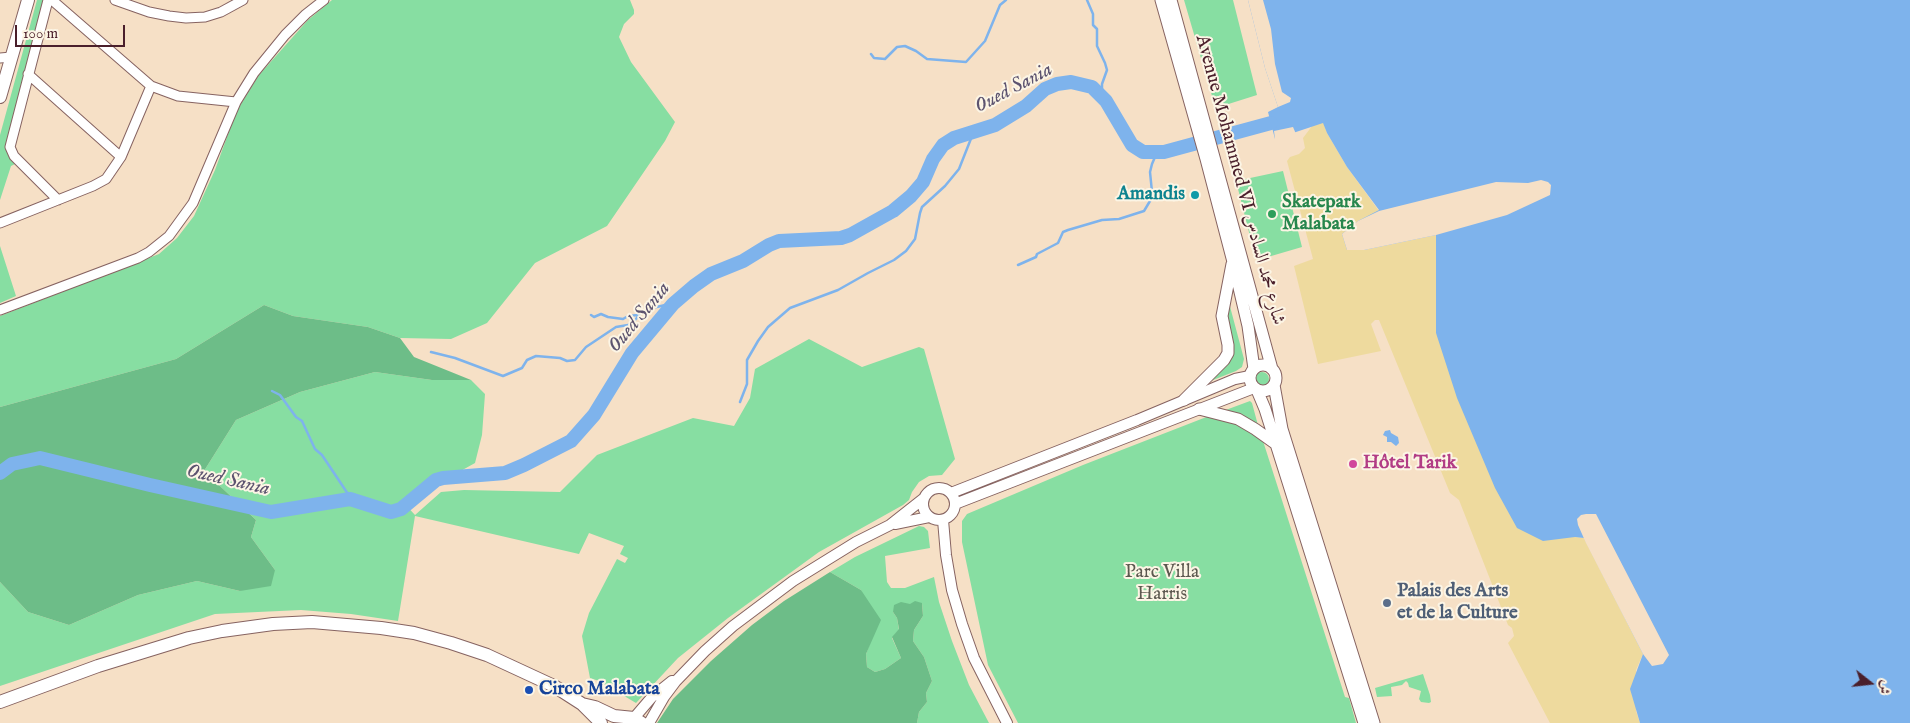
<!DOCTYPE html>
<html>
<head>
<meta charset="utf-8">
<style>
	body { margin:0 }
	#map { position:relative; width:1910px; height:723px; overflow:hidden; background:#f6e0c6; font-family:"IM FELL English",Amiri,serif }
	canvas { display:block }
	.north { position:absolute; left:1845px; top:658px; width:50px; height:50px; -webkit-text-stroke:4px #fcf5e5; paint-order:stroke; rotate:106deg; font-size:14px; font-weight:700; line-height:20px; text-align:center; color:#4a1f2b }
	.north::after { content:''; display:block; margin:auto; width:18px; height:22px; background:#4a1f2b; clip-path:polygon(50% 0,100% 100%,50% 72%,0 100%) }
	.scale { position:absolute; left:15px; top:25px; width:110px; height:22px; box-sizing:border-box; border:2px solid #4a1f2b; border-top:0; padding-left:6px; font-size:15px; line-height:18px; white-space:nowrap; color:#4a1f2b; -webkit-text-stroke:4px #fcf5e5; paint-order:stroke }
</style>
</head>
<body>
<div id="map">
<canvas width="1910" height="723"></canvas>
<div class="north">ش</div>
<div class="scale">100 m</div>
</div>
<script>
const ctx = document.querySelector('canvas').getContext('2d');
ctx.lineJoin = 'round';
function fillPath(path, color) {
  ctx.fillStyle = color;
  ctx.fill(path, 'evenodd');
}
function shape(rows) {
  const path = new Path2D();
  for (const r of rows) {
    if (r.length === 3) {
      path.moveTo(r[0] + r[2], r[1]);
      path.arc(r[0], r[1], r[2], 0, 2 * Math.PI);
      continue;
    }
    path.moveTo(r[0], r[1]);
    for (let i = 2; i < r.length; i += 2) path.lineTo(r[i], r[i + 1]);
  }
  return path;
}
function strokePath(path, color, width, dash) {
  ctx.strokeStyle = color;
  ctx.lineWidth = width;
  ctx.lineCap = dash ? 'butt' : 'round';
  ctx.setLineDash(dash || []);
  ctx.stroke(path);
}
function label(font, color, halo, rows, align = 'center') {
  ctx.font = font + ' "IM FELL English",Amiri,serif';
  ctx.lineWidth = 4;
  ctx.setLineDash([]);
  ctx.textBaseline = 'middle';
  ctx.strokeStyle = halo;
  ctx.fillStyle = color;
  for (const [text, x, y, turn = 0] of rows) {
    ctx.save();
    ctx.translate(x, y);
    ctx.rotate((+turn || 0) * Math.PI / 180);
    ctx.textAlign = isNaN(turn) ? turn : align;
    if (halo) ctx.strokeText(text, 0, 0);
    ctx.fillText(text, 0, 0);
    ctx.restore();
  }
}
fillPath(shape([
	[37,0,43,0,25,73,10,157,15,164,11,166,0,200,0,135],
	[332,0,630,0,634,10,634,14,624,24,619,37,631,62,675,122,665,141,607,226,535,263,487,323,451,339,400,338,368,327,293,316,264,305,176,359,0,407,0,316,159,254,177,238,194,216,215,170,236,112,259,75,308,20],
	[1184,0,1233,0,1257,95,1219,107,1216,96,1212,96],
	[1283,171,1302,247,1261,259,1255,256,1236,181],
	[0,246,16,296,0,303],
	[1228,299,1244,359,1242,367,1236,371,1208,382,1225,364],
	[809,339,862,367,919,347,924,349,955,459,942,475,929,476,919,482,912,492,909,500,903,505,819,552,728,618,678,658,636,703,599,681,590,678,582,636,589,613,617,559,625,563,628,558,620,554,624,546,589,533,579,554,415,516,398,621,351,614,301,610,215,614,0,686,0,582,28,612,69,625,138,595,197,581,240,591,275,570,251,537,256,520,204,471,236,420,300,392,375,372,432,380,471,380,485,394,482,435,475,463,457,473,437,475,402,501,415,515,441,492,464,490,560,492,597,455,693,418,734,426,750,398,755,369],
	[1262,379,7],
	[1250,401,1252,403,1259,429,1223,411],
	[1209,416,1238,425,1263,441,1345,697,1349,698,1356,723,1018,723,988,665,962,542,962,521,967,514,1083,465],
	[919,526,924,527,928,531,930,548,885,556,887,582,891,588,905,588,934,577,939,602,952,641,969,685,989,723,917,723,919,712,927,702,926,693,932,681,924,657,913,641,914,630,923,616,922,603,911,604,893,612,897,618,899,630,892,638,901,658,885,669,875,672,867,667,866,654,872,638,861,590,830,572,855,557],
	[1423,674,1430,695,1431,702,1429,703,1421,702,1419,699,1421,691,1409,687,1408,683,1406,681,1402,685,1391,687,1392,696,1377,697,1375,688]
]), '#87dea2');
fillPath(shape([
	[264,305,293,316,368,327,400,338,414,357,471,380,432,380,375,372,300,392,236,420,204,471,256,520,251,537,275,570,271,586,240,591,197,581,138,595,69,625,28,612,0,582,0,407,176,359],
	[830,572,861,590,881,620,866,654,867,667,875,672,885,669,901,658,892,637,899,629,897,618,893,612,894,605,901,602,910,604,915,601,922,603,923,616,914,630,913,641,924,657,932,681,926,693,927,702,919,712,917,723,657,723,673,699,711,661,752,625,784,601]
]), '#6dbd88');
fillPath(shape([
	[1323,122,1327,133,1347,167,1379,211,1358,221,1347,250,1364,250,1436,235,1436,333,1575,537,1584,538,1643,654,1636,670,1636,711,1640,723,1550,723,1508,643,1514,636,1512,628,1508,625,1459,500,1450,493,1379,320,1375,320,1371,324,1381,351,1318,364,1294,266,1313,259,1287,161,1290,157,1299,154,1305,148,1303,138,1312,126]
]), '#eeda9e');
fillPath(shape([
	[1248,0,1910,0,1910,723,1640,723,1630,689,1643,654,1584,538,1575,537,1543,541,1517,528,1495,488,1457,398,1436,333,1436,235,1364,250,1347,250,1342,234,1358,221,1379,210,1347,167,1327,133,1323,123,1275,139,1268,112,1278,107,1265,68],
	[1390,430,1391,433,1398,437,1399,443,1396,446,1391,442,1387,442,1387,437,1383,435,1385,431]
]), '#7eb3ec');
fillPath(shape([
	[1248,0,1263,0,1271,29,1275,64,1282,92,1291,98,1290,102,1278,107,1265,68],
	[1293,127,1296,134,1281,139,1275,139,1274,131],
	[1541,180,1548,182,1551,185,1550,195,1507,215,1436,235,1364,250,1347,250,1342,234,1358,221,1379,211,1496,182,1528,183],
	[1586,514,1596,514,1669,655,1663,664,1652,666,1643,654,1586,543,1578,525,1577,519,1581,515]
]), '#f6e0c6');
strokePath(shape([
	[1087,0,1093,14,1093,25,1097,29,1097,46,1105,63,1107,70,1102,84,1102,91,1106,101],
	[871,54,874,58,885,59,897,47,905,46,916,51,927,59,966,62,985,41,1000,5,1006,0],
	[1018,265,1036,257,1037,254,1058,243,1063,232,1068,230,1102,220,1119,219,1144,211,1150,201,1152,192,1150,172,1152,164,1155,157,1164,152],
	[591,315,594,317,601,314,608,317,623,319,628,316,638,315],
	[431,352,455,358,503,376,522,368,527,360,536,356,560,358,567,361,575,360,586,347,616,327,628,325,635,320,642,312,648,309,674,303],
	[272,391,280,395,296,417,302,421,315,449,322,455,352,500],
	[740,402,747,384,747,360,758,341,768,327,790,308,838,290,868,273,894,260,906,251,915,239,920,213,922,207,945,186,959,169,974,131]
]), '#7eb3ec', 2.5);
strokePath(shape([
	[0,473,12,464,40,458,150,485,271,512,350,499,391,512,401,509,436,480,443,478,505,473,524,465,571,441,594,415,632,353,673,304,694,286,711,274,743,261,769,245,779,241,841,238,850,235,893,211,911,196,923,182,933,159,943,145,954,138,995,125,1026,106,1045,89,1057,84,1071,82,1092,87,1106,101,1132,145,1143,152,1164,152,1271,123]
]), '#7eb3ec', 14);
const minor = shape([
	[48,0,10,147,14,156,58,200],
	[52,0,151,86,178,96,236,102],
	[115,0,149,12,169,16,186,18,205,17,221,12,243,0],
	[0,58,11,57],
	[28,74,121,157],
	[0,223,93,186,106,179,121,157,151,86],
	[0,310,138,258,149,252,169,236,193,203,236,102,254,73,285,35,306,14,324,0]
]);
const tertiary = shape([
	[939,504,16],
	[951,493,1137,420,1235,379,1250,376],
	[955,504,1254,388],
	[943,520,946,555,952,590,962,624,974,658,1007,723],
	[895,524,929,517],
	[634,718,652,697,672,681],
	[649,723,664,697,676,681,705,651,733,626,793,581,856,542,890,525,923,499]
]);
const secondary = shape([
	[1161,0,1206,159,1232,258,1248,326,1254,369],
	[1171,0,1272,369],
	[1263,378,13],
	[1274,385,1282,429,1374,723],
	[1257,390,1265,409,1364,723],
	[1184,400,1224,360,1228,353,1228,345,1222,316,1232,264],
	[1199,409,1238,419,1255,429,1276,444]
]);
const primary = shape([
	[0,97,28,0],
	[0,702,98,666,189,638,222,631,273,624,312,622,381,628,414,633,451,643,487,655,554,686,582,704,601,723],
	[582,704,595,707,614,716,634,718,642,723]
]);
strokePath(minor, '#866361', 11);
strokePath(tertiary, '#866361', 12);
strokePath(secondary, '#866361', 13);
strokePath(primary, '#866361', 14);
strokePath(minor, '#fff', 9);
strokePath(tertiary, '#fff', 10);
strokePath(secondary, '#fff', 11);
strokePath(primary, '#fff', 12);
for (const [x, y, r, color] of [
	[1195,195,5,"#0f9aa8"],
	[1272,214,5,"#2e9e5b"],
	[1353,464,5,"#d1479c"],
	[1387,603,5,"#5c6f8a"],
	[529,690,5,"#1a4fb4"]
]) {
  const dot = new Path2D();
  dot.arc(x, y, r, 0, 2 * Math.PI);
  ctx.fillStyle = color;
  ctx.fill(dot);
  strokePath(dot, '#fcf5e5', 2);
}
label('19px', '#4a1f2b', '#fcf5e5', [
	["Avenue Mohammed VI شارع محمد السادس",1239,180,75]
]);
label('bold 19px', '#0d838f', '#fcf5e5', [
	["Amandis",1185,195]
], 'right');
label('bold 19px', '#27864d', '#fcf5e5', [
	["Skatepark",1282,203],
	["Malabata",1282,225]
], 'left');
label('bold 19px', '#b23c85', '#fcf5e5', [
	["Hôtel Tarik",1363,464]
], 'left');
label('19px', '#5c584f', '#fcf5e5', [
	["Parc Villa",1162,573],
	["Harris",1162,595]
]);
label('bold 19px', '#4e5e75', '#fcf5e5', [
	["Palais des Arts",1397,592],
	["et de la Culture",1397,614]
], 'left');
label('bold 19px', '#164399', '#fcf5e5', [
	["Circo Malabata",539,690]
], 'left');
label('italic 20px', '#5c536f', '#fcf5e5', [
	["Oued Sania",1014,89,-28],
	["Oued Sania",640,318,-50],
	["Oued Sania",228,481,13]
]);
</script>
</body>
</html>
